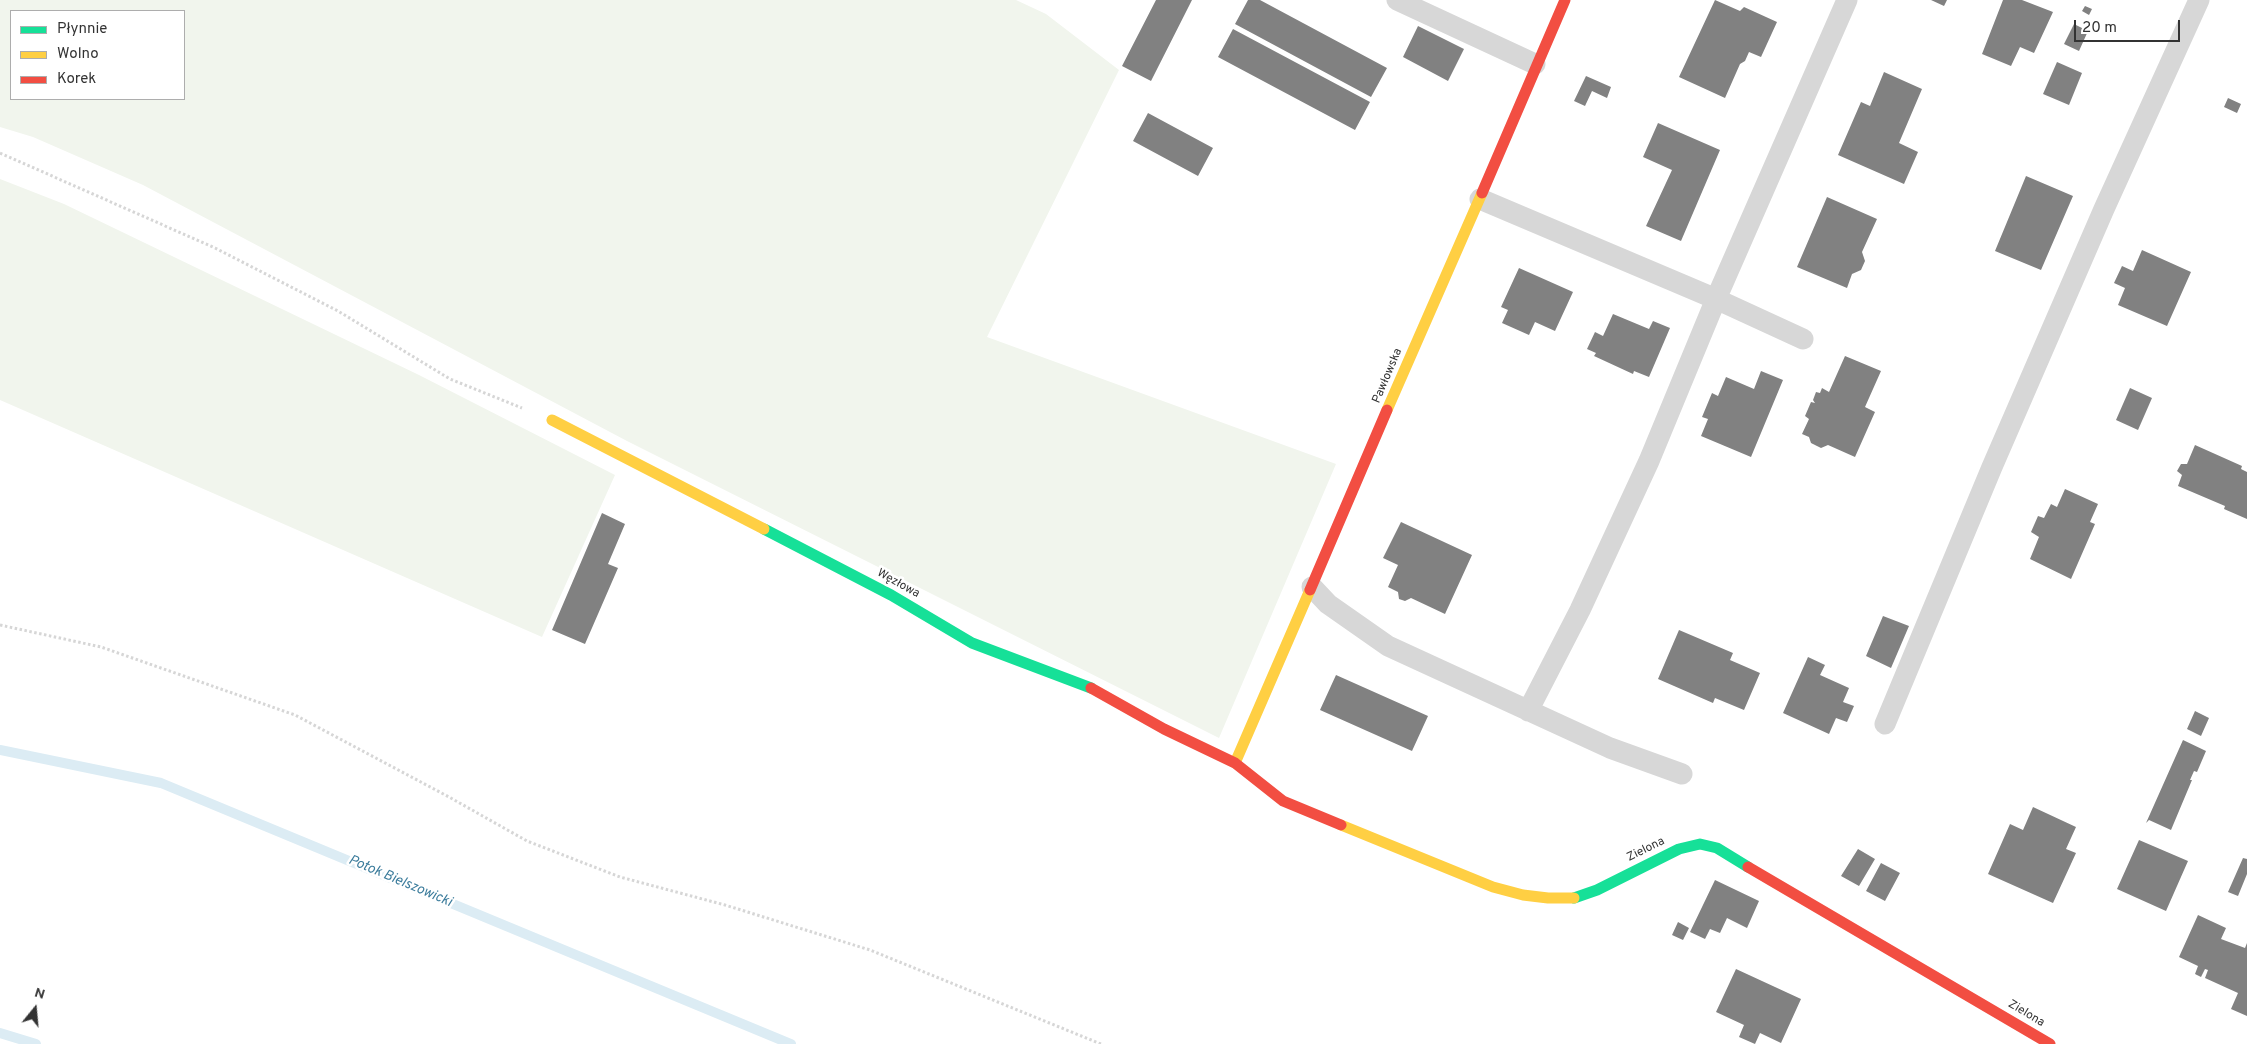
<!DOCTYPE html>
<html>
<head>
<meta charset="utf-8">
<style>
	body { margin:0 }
	#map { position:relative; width:2247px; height:1044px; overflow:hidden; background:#fff; font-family:Overpass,sans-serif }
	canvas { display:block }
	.legend { position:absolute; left:10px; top:10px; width:175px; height:90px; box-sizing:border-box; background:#fff; border:1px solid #adadad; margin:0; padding:6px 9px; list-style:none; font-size:15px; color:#333 }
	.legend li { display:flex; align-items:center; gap:10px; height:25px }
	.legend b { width:25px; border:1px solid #adadad }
	.north { position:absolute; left:10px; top:984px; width:50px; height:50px; -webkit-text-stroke:4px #fff; paint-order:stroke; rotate:17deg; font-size:14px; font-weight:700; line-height:20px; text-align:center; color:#333 }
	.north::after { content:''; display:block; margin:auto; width:18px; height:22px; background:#333; clip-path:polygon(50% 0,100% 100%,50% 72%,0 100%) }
	.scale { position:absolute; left:2074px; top:20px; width:106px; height:22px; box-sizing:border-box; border:2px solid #333; border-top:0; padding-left:6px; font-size:15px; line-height:18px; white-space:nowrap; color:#333; -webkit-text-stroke:4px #fff; paint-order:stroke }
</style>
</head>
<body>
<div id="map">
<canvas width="2247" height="1044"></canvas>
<ul class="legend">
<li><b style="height:6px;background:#16e098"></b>Płynnie</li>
<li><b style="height:6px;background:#ffcf43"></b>Wolno</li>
<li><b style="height:6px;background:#f24e42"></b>Korek</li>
</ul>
<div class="north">N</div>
<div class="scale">20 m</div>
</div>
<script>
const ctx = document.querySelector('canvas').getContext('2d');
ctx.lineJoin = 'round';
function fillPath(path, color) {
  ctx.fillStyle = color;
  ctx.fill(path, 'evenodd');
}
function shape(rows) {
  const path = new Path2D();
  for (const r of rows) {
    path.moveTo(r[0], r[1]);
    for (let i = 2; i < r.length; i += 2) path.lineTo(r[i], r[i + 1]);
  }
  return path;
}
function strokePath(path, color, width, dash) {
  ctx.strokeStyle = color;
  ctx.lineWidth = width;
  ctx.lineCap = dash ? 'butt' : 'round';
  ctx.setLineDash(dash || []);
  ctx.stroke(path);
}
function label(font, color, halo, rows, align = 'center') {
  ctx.font = font + ' Overpass,sans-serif';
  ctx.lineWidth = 5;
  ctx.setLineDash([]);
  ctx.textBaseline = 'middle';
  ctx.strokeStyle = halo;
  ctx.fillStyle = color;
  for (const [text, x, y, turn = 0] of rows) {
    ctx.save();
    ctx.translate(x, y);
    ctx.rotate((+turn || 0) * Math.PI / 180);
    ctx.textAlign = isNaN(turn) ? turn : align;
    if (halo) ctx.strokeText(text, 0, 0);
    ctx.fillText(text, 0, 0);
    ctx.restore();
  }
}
fillPath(shape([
	[0,0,1016,0,1046,14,1119,70,987,337,1336,464,1219,738,627,441,143,185,33,137,0,127],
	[11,11,184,11,184,99,11,99],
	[0,179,64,204,419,375,615,475,542,637,0,400]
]), '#f1f5ed');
strokePath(shape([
	[0,750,161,783,791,1044],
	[0,1033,36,1044]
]), '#dcecf4', 10);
fillPath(shape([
	[1156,0,1192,0,1151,81,1122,66],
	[1248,0,1260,0,1387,68,1371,97,1235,24],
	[1715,0,1740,11,1744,7,1777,22,1761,57,1749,52,1745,61,1740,64,1725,98,1679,77],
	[1931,0,1947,0,1944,6],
	[2003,0,2022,0,2053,12,2034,53,2020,47,2011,66,1982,54],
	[2085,6,2092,9,2089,15,2082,11],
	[2074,24,2088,31,2079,51,2064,44],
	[1418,26,1464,49,1448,81,1403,57],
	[1233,29,1370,102,1355,130,1218,57],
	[2057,62,2082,73,2069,105,2043,94],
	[1884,72,1922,89,1899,143,1918,152,1904,184,1838,155,1861,102,1870,106],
	[1586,76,1611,87,1607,98,1592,91,1585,106,1574,101],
	[2228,98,2241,104,2237,113,2224,107],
	[1148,113,1213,148,1198,176,1133,141],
	[1658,123,1720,150,1681,241,1646,226,1672,170,1643,157],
	[2026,176,2073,196,2041,270,1995,251],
	[1827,197,1877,219,1862,252,1865,261,1861,270,1852,274,1847,288,1797,267],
	[2142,250,2191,272,2167,326,2118,305,2125,288,2114,283,2122,266,2133,271],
	[1519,268,1573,292,1555,331,1535,322,1529,335,1502,323,1508,310,1501,307],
	[1613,314,1649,329,1653,321,1670,328,1649,377,1634,371,1633,374,1594,356,1596,353,1587,349,1595,332,1603,336],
	[1845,356,1881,371,1865,407,1875,412,1855,457,1828,445,1821,448,1811,443,1809,437,1802,434,1809,419,1805,416,1811,402,1815,403,1813,400,1816,392,1820,393,1822,388,1829,392],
	[1761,371,1783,380,1751,457,1701,436,1708,419,1702,417,1712,393,1718,396,1726,377,1754,389],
	[2130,388,2152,398,2138,430,2116,420],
	[2195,445,2242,466,2241,469,2247,472,2247,519,2224,509,2225,506,2178,486,2182,475,2177,471,2181,464,2187,464],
	[2065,489,2098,504,2090,522,2095,524,2071,579,2030,559,2039,537,2031,532,2038,516,2044,518,2051,504,2057,507],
	[602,513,625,524,608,564,618,568,585,644,552,630],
	[1401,522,1472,555,1445,614,1411,598,1405,601,1399,599,1398,592,1388,587,1398,565,1383,558],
	[1883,616,1909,626,1891,668,1866,656],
	[1679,630,1733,653,1730,660,1760,673,1744,710,1715,698,1713,703,1658,679],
	[1808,657,1825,665,1820,675,1849,688,1843,702,1854,706,1847,722,1836,718,1829,734,1783,713],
	[1336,675,1428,716,1412,751,1320,710],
	[2195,711,2209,718,2201,736,2187,729],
	[2183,740,2206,751,2197,772,2194,771,2190,780,2192,780,2171,830,2149,820,2146,823],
	[2033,807,2076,827,2066,849,2076,853,2053,903,1988,874,2010,824,2023,830],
	[2139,840,2188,861,2166,911,2117,889],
	[1858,849,1875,859,1859,886,1841,876],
	[2243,858,2247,859,2247,874,2238,896,2228,892],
	[1881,863,1900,873,1885,901,1866,891],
	[1715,880,1759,901,1747,928,1727,918,1720,933,1710,929,1705,939,1690,932],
	[2198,915,2226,928,2221,939,2245,948,2247,943,2247,1016,2231,1009,2238,993,2205,978,2208,970,2205,969,2201,977,2195,974,2198,966,2179,957],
	[1678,922,1689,928,1683,940,1672,935],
	[1736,969,1801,999,1781,1043,1760,1033,1755,1044,1739,1037,1744,1025,1716,1012]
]), '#818181');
strokePath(shape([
	[0,153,215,248,338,311,450,379,522,408],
	[0,625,101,647,295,715,449,797,527,841,620,877,725,905,870,950,1101,1044]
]), '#d6d6d6', 3, [2.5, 2.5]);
strokePath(shape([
	[1397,0,1535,64],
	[1480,199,1716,299,1847,0],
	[1312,587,1328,604,1388,646,1610,748,1682,774],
	[1528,711,1580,610,1649,461,1716,299,1803,339],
	[1885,724,1992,467,2104,209,2199,0]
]), '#d7d7d7', 21);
strokePath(shape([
	[764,529,891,595,972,643,1091,688],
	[1574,898,1597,890,1679,849,1700,844,1717,848,1748,867]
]), '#16e098', 11);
strokePath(shape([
	[1387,410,1482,193],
	[552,420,764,529],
	[1235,763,1310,590],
	[1341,825,1493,887,1523,895,1548,898,1574,898]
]), '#ffcf43', 11);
strokePath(shape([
	[1482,193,1565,0],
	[1310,590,1387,410],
	[1091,688,1164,729,1235,763,1283,801,1341,825],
	[1748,867,2050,1044]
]), '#f24e42', 11);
label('12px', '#333', '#fff', [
	["Pawłowska",1388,376,-67],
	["Węzłowa",898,584,29],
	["Zielona",1646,850,-26],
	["Zielona",2026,1014,31]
]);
label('italic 14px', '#3a7b9b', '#fff', [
	["Potok Bielszowicki",400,882,23]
]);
</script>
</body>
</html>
